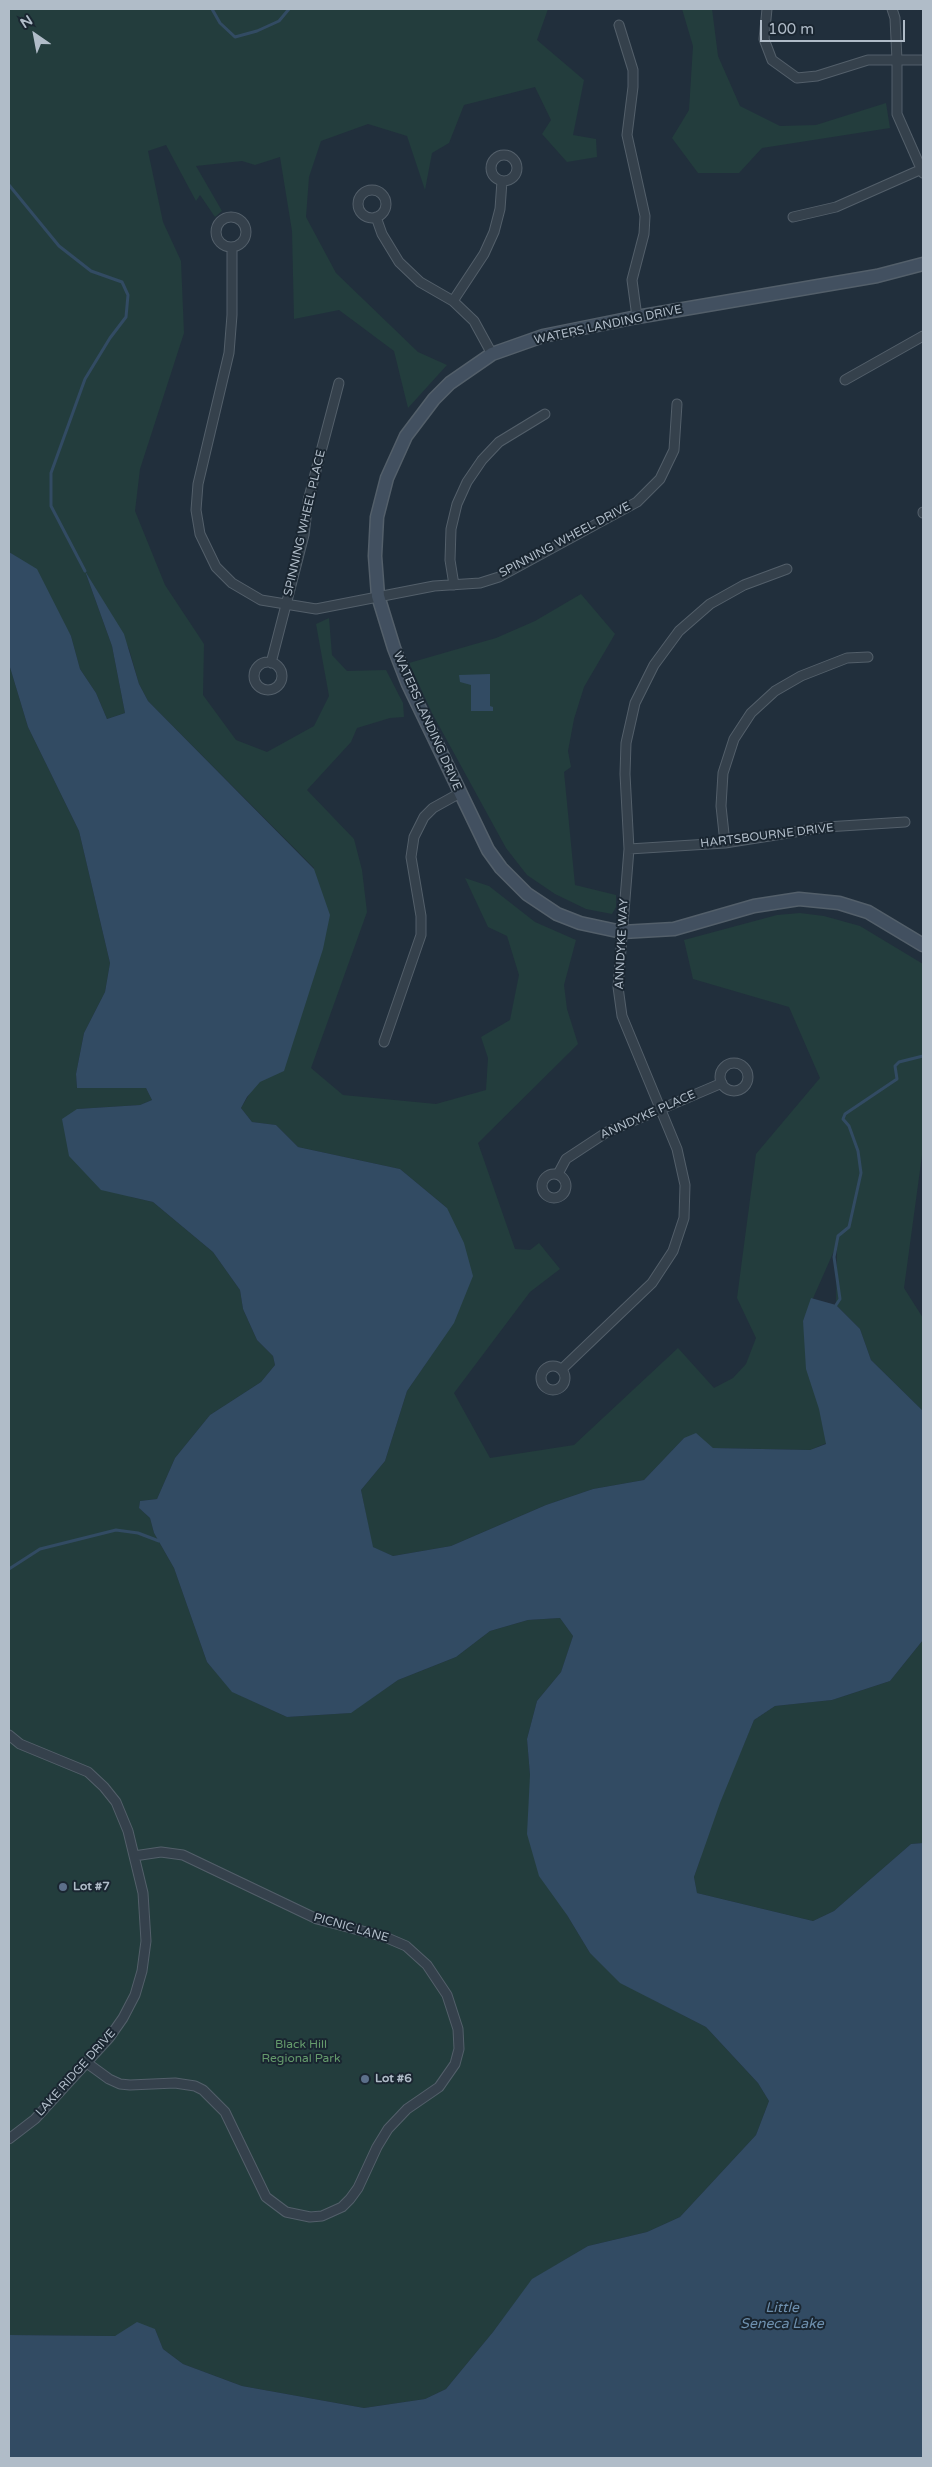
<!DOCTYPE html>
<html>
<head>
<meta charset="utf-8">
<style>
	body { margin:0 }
	#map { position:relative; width:932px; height:2467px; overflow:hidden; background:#212f3c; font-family:"Varela Round",sans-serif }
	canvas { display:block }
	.frame { position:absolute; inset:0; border:10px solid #b0bcc8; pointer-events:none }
	.north { position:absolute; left:10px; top:10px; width:50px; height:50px; -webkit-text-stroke:4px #1a2631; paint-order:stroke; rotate:327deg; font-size:14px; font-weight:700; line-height:20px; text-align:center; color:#b0bcc8 }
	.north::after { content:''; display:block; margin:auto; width:18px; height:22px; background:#b0bcc8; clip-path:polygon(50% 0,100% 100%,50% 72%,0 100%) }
	.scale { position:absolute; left:760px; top:20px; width:145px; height:22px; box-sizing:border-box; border:2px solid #b0bcc8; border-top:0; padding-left:6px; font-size:15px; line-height:18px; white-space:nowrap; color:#b0bcc8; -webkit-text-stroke:4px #1a2631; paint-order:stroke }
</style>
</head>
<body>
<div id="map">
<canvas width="932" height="2467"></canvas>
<div class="frame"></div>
<div class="north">N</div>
<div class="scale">100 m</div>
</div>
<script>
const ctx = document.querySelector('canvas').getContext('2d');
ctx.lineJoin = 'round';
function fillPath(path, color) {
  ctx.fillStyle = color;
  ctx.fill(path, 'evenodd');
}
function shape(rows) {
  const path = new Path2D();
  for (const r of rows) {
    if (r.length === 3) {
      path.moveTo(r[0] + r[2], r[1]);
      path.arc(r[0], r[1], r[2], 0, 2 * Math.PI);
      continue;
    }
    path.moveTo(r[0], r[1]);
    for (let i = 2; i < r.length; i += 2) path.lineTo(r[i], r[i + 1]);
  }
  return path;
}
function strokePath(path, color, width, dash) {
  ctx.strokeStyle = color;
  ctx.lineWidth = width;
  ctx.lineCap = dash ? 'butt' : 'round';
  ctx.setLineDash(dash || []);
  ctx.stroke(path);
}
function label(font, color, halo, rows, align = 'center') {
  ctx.font = font + ' "Varela Round",sans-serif';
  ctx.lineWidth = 4;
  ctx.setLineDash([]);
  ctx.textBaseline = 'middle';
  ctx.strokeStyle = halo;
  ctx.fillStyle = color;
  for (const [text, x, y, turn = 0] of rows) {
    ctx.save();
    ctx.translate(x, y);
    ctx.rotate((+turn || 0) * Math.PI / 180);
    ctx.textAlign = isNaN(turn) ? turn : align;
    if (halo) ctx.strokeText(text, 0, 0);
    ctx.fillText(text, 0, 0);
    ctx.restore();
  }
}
fillPath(shape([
	[9,9,548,9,537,40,584,80,573,135,596,139,597,157,567,162,542,134,551,120,535,87,464,105,449,143,432,153,425,190,407,136,368,124,321,141,309,177,306,217,336,273,418,352,447,365,408,408,394,351,339,310,294,319,292,231,280,157,255,165,242,161,196,166,222,211,215,217,200,195,196,201,166,145,148,151,163,222,181,261,184,333,140,469,135,511,165,585,204,644,203,695,236,740,267,752,314,726,329,696,316,624,329,618,332,655,347,671,386,670,403,703,404,717,390,718,357,728,351,742,307,790,354,839,362,870,367,912,311,1068,343,1095,436,1104,486,1090,488,1058,481,1037,510,1020,519,975,507,936,488,927,465,878,489,886,535,922,576,940,564,985,567,1009,578,1044,478,1143,515,1249,530,1250,539,1243,560,1269,530,1292,454,1393,490,1458,574,1445,678,1348,714,1388,733,1378,746,1364,756,1338,737,1298,756,1154,820,1078,789,1007,693,979,684,940,777,915,800,913,824,916,860,926,923,964,923,1148,904,1288,923,1318,923,1411,871,1360,860,1329,836,1305,837,1244,803,1321,827,1443,810,1450,713,1448,684,1438,644,1480,593,1489,546,1505,451,1546,393,1556,372,1547,361,1490,385,1461,407,1391,433,1353,447,1208,400,1169,298,1147,276,1125,252,1122,241,1108,250,1093,314,868,148,701,139,684,129,649,112,616,86,574,112,646,125,713,107,719,96,693,80,669,71,636,18,558,9,552],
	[682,9,712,9,718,56,740,106,780,126,816,125,886,103,890,128,762,148,739,173,698,173,672,138,689,110,693,46],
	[581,594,615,634,584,687,574,719,568,751,571,767,564,772,575,885,616,895,616,907,612,914,586,909,555,894,527,875,506,848,432,713,409,663,496,638,535,621],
	[9,664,28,727,79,831,110,963,105,992,84,1033,76,1074,77,1088,146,1088,152,1100,140,1105,77,1109,131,1197,153,1202,213,1252,240,1290,243,1309,257,1340,273,1356,275,1365,261,1382,210,1415,175,1458,157,1499,140,1501,139,1508,150,1518,154,1533,174,1568,207,1662,233,1692,287,1717,350,1713,398,1680,456,1657,490,1631,528,1620,560,1618,573,1636,561,1672,537,1701,527,1739,530,1775,567,1915,590,1953,650,1998,706,2027,758,2083,769,2101,756,2135,680,2217,647,2232,588,2246,533,2279,493,2332,446,2389,425,2399,364,2408,242,2386,183,2364,163,2349,155,2329,115,2336,9,2335],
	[923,1640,923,1843,911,1844,834,1911,813,1921,697,1893,694,1877,701,1857,700,1847,754,1720,775,1706,832,1700,890,1681]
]), '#233d3d');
fillPath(shape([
	[9,552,37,569,71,636,80,669,96,693,107,719,125,713,112,646,85,571,124,634,139,684,148,701,314,869,330,915,323,949,284,1071,260,1082,247,1097,241,1108,252,1122,276,1125,298,1147,400,1169,447,1208,464,1243,473,1276,454,1323,407,1391,385,1461,361,1490,373,1547,393,1556,451,1546,546,1505,593,1489,644,1480,684,1438,696,1433,713,1448,810,1450,826,1444,819,1409,806,1369,803,1321,811,1298,836,1305,860,1329,871,1360,923,1411,923,1640,890,1681,832,1700,775,1706,754,1720,720,1803,694,1877,697,1893,813,1921,834,1911,911,1844,923,1843,923,2458,9,2458,9,2335,115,2336,137,2322,155,2329,163,2349,183,2364,242,2386,364,2408,425,2399,446,2389,493,2332,532,2279,588,2246,647,2232,680,2217,756,2135,769,2101,758,2083,706,2027,620,1983,590,1953,567,1915,539,1876,527,1834,530,1775,527,1739,537,1701,561,1672,573,1636,560,1618,528,1620,490,1631,456,1657,398,1680,351,1713,287,1717,232,1692,207,1662,174,1568,154,1533,150,1518,139,1508,140,1501,157,1499,175,1458,210,1415,261,1382,275,1365,273,1356,257,1340,243,1309,240,1290,213,1252,153,1202,101,1190,69,1156,62,1119,77,1109,140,1105,152,1100,146,1088,77,1088,76,1074,84,1033,105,992,110,963,79,831,28,727,9,664],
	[490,674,490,706,493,707,493,711,471,711,471,685,460,682,459,675]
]), '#324b63');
strokePath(shape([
	[212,9,220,23,235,37,257,31,279,21,289,9],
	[9,185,59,246,91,271,122,282,128,295,126,317,110,338,85,379,51,473,51,506,85,571],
	[836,1305,840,1299,834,1257,838,1236,849,1227,861,1173,858,1151,849,1126,843,1119,845,1114,897,1079,895,1066,899,1062,923,1056],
	[9,1569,40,1549,116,1530,138,1533,159,1541]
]), '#324b63', 3);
const street = shape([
	[767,9,764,39,772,60,797,78,817,76,868,60,923,60],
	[892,9,895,18,897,60,897,114,923,173],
	[619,25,633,70,633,87,627,135,645,216,644,234,632,280,637,317],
	[504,168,13],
	[372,204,14],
	[376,217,382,234,399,262,420,282,453,301,474,321,492,354],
	[793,217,836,207,922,169],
	[231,232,15],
	[232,247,232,315,229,353,198,484,196,510,200,534,216,567,232,583,261,600,316,609,434,586,480,583,499,577,637,502,660,479,674,450,677,404],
	[453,301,484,254,494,232,500,209,502,181],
	[845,380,923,336],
	[923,512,923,513],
	[454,585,450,560,451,529,457,504,467,482,482,460,499,442,545,414],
	[268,676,14],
	[271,663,304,535,308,501,339,383],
	[725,843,721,806,723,773,734,739,751,713,775,691,801,676,847,658,868,657],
	[629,849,725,843,826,827,905,822],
	[384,1042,421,935,421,916,411,857,414,837,424,817,433,808,460,793],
	[734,1077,14],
	[554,1186,12],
	[558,1174,566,1159,607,1132,722,1083],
	[553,1378,12],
	[562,1369,652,1283,673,1251,684,1218,685,1185,677,1149,622,1016,618,987,629,849,625,774,626,743,635,703,654,665,679,631,710,604,744,585,787,569],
	[9,1735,20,1744,88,1772,104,1787,116,1802,128,1831,143,1893,146,1941,142,1971,135,1995,123,2018,109,2038,35,2119,9,2139],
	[87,2063,109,2079,120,2084,130,2085,175,2083,195,2086,203,2090,225,2112,266,2197,286,2212,310,2217,322,2216,342,2207,350,2199,358,2188,377,2147,388,2129,407,2109,439,2087,455,2064,459,2049,458,2029,447,1995,427,1965,406,1946,385,1937,317,1919,183,1855,161,1852,134,1856]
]);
const secondary = shape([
	[923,264,877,276,637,317,543,336,492,354,450,383,434,399,406,436,387,478,377,517,375,556,378,596,394,648,408,684,488,850,501,868,527,894,557,914,580,923,622,932,674,929,754,906,799,899,839,903,868,912,923,945]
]);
strokePath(street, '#535f6a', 11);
strokePath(secondary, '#535f6a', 15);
strokePath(street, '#35414c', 9);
strokePath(secondary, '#425060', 12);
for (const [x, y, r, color] of [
	[63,1887,5,"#5c6f8a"],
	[365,2079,5,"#5c6f8a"]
]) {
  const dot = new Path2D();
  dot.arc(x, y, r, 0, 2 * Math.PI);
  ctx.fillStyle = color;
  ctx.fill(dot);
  strokePath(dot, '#1a2631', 2);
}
label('12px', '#b0bcc8', '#1a2631', [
	["WATERS LANDING DRIVE",608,325,-12],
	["SPINNING WHEEL PLACE",305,523,-77],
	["SPINNING WHEEL DRIVE",565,540,-28],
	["WATERS LANDING DRIVE",427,721,66],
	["HARTSBOURNE DRIVE",767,836,-7],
	["ANNDYKE WAY",622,944,-87],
	["ANNDYKE PLACE",648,1115,-24],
	["PICNIC LANE",351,1928,16],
	["LAKE RIDGE DRIVE",76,2073,-48]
]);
label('bold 12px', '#b0bcc8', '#1a2631', [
	["Lot #7",73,1887],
	["Lot #6",375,2079]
], 'left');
label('12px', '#659b6c', '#1a2631', [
	["Black Hill",301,2045],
	["Regional Park",301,2059]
]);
label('italic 14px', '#6e90ae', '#1a2631', [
	["Little",782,2308],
	["Seneca Lake",782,2324]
]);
</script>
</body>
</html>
